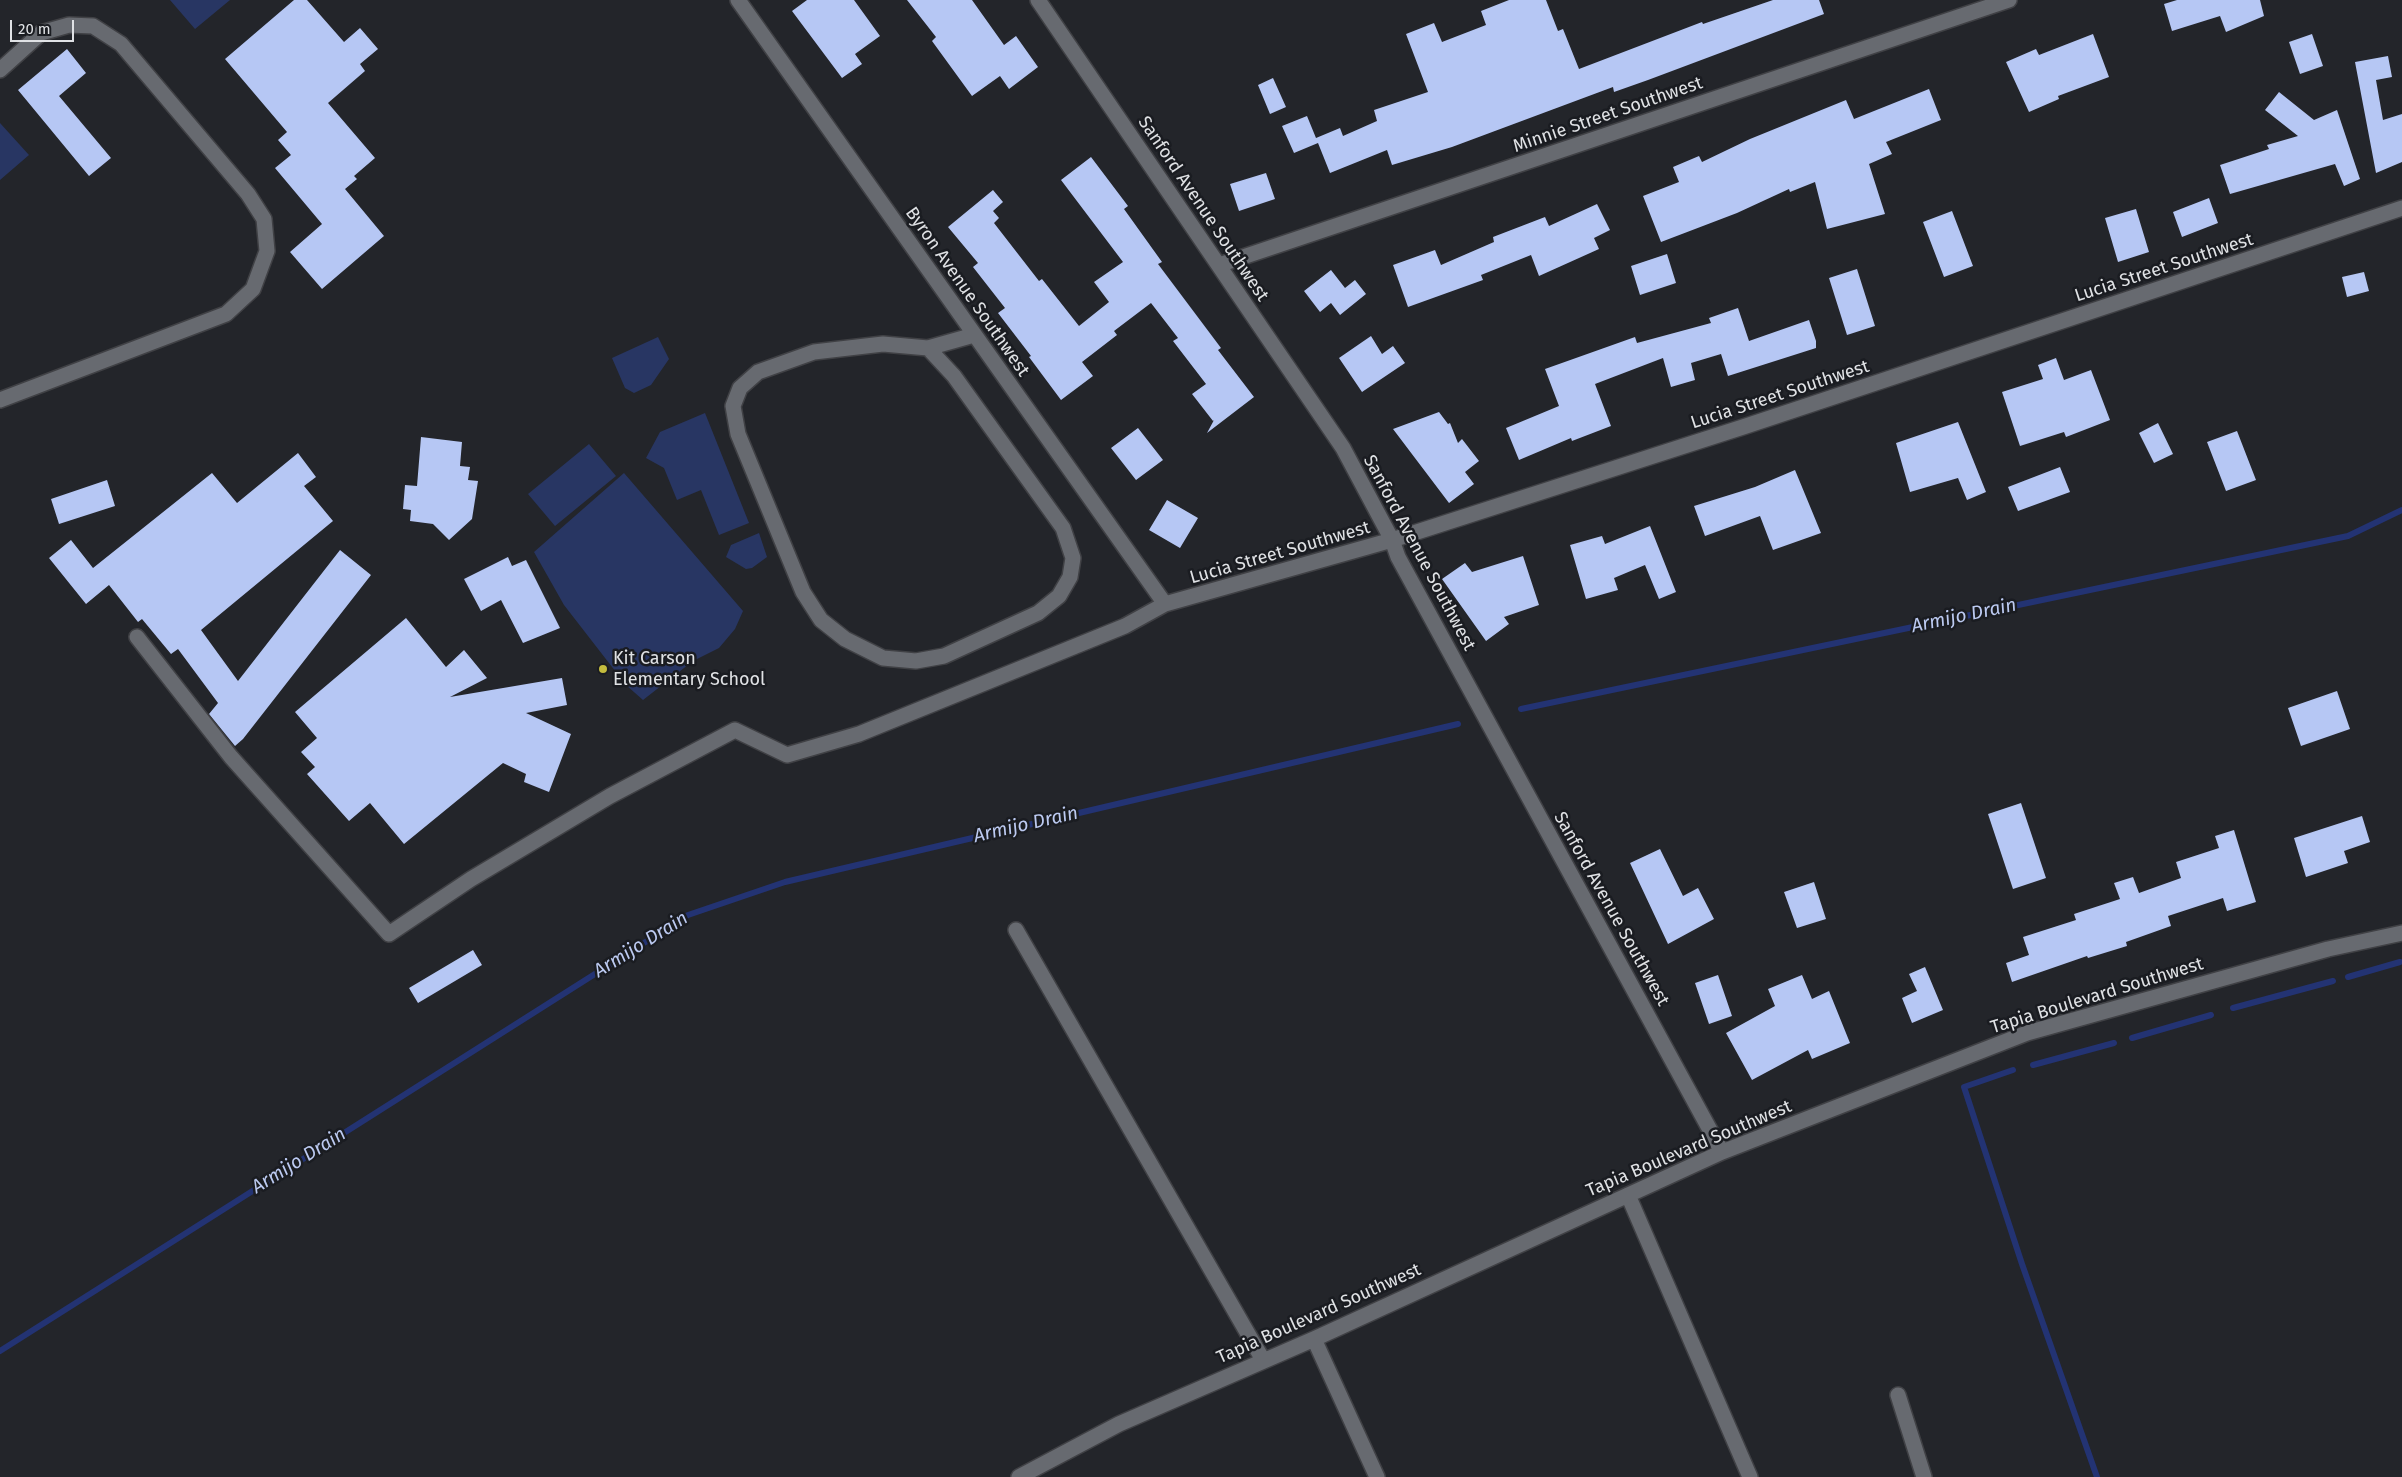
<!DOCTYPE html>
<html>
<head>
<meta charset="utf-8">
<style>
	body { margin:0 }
	#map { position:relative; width:2402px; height:1477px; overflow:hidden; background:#23252a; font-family:"Fira Sans",sans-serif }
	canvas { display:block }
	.scale { position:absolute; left:10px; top:20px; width:64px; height:22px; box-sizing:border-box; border:2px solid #e0e2e5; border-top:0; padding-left:6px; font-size:15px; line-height:18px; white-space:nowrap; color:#e0e2e5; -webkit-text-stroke:4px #1a1c21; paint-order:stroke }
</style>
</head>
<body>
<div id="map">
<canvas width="2402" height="1477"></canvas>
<div class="scale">20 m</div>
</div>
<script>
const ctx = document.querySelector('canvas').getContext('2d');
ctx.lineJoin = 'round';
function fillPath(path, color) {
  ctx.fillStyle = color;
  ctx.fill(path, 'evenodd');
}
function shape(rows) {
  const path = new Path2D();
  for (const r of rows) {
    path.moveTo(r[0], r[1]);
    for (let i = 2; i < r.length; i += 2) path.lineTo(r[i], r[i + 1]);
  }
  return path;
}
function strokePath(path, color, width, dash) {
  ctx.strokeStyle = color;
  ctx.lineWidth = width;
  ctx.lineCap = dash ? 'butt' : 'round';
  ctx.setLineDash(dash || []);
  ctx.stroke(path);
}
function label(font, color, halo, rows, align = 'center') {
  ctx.font = font + ' "Fira Sans",sans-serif';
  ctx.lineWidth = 5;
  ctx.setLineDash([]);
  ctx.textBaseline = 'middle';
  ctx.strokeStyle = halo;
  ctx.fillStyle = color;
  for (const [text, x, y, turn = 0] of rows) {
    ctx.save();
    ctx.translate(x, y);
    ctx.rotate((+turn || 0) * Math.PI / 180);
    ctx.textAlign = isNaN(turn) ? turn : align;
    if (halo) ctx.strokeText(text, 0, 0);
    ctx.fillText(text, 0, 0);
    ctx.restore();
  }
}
fillPath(shape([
	[170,0,230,0,195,29],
	[0,123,29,155,0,180],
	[658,337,669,359,651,385,634,393,625,388,612,358],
	[705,413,749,523,719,535,701,490,677,500,664,468,646,458,660,432],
	[589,444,616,476,555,526,528,494],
	[624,473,743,611,735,629,719,648,693,661,643,700,626,685,564,605,534,552],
	[759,533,767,557,752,568,746,569,726,557,731,545]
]), '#283663');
strokePath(shape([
	[1521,709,2348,536,2402,510],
	[2348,977,2400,962],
	[2233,1008,2333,981],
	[2132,1038,2211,1015],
	[2033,1065,2114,1043],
	[2013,1070,1964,1087,2022,1264,2097,1477],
	[0,1351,688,915,785,882,1458,724]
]), '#233373', 6);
fillPath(shape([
	[294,0,307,0,344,42,360,28,378,49,360,64,365,71,328,103,375,158,354,176,357,179,345,189,384,236,322,289,290,252,322,224,275,168,291,155,278,140,287,132,225,59],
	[807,0,854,0,880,36,855,54,862,64,842,78,792,11],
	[907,0,972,0,1004,45,1016,36,1038,67,1009,89,1000,76,972,96,932,41,936,37],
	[1509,0,1546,0,1558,31,1563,29,1579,69,1702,22,1703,24,1773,0,1819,0,1824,14,1648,80,1614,92,1613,87,1452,147,1392,165,1387,150,1330,173,1318,143,1294,153,1282,126,1307,116,1316,138,1340,128,1343,136,1377,121,1374,110,1428,92,1406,34,1434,23,1442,42,1486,25,1481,11],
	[2177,0,2260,0,2264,16,2226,32,2220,16,2172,31,2164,4],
	[2093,34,2109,77,2058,96,2059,99,2029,112,2006,62,2036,49,2039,55],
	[2312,34,2323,66,2300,74,2289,42],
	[67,49,86,73,59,96,111,158,89,176,18,90],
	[2388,56,2392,77,2376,80,2383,120,2402,114,2402,162,2376,173,2355,62],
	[1273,78,1286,107,1270,114,1258,85],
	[1929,89,1941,120,1886,142,1892,154,1869,164,1885,214,1827,229,1815,182,1790,192,1789,189,1737,213,1661,242,1643,196,1679,182,1673,167,1699,156,1702,162,1750,139,1846,100,1854,119],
	[2279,92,2314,120,2337,110,2360,179,2344,186,2335,164,2230,194,2220,165,2269,149,2267,145,2298,136,2265,110],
	[1091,157,1128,206,1124,209,1162,262,1158,264,1221,348,1218,350,1254,397,1207,433,1214,420,1213,421,1192,394,1206,384,1173,341,1178,338,1151,303,1114,331,1117,335,1082,362,1093,376,1061,400,1029,357,1031,356,998,313,1005,308,973,267,978,263,948,227,993,190,1003,202,993,211,999,218,994,223,1039,281,1042,279,1079,326,1109,302,1094,282,1123,262,1061,180],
	[1266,173,1275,199,1239,211,1230,184],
	[2209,198,2218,223,2182,237,2173,212],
	[1597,204,1610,230,1594,238,1599,249,1539,276,1531,255,1481,275,1483,280,1408,307,1393,265,1435,250,1441,265,1494,242,1493,237,1545,217,1549,226],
	[2136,209,2149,252,2118,262,2105,218],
	[1952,211,1973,266,1944,277,1923,222],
	[1667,254,1676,283,1640,295,1631,266],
	[1857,269,1875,326,1847,335,1829,278],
	[1331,270,1345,288,1355,280,1366,294,1340,315,1331,303,1320,312,1304,291],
	[2364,272,2369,291,2347,297,2342,277],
	[1738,308,1749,341,1809,320,1816,341,1816,348,1728,376,1721,354,1691,363,1695,380,1671,387,1663,358,1595,384,1611,426,1572,441,1571,438,1519,460,1506,428,1559,406,1545,369,1635,337,1637,343,1711,323,1709,318],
	[1371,336,1382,354,1393,346,1405,363,1362,392,1339,358],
	[2056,358,2064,380,2091,370,2110,420,2066,437,2064,432,2020,446,2002,392,2043,379,2038,365],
	[1439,412,1448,424,1450,423,1458,443,1462,439,1479,461,1465,472,1474,484,1449,503,1393,429],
	[1958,422,1986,492,1967,500,1958,478,1910,492,1896,443],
	[2158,423,2173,454,2154,463,2139,433],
	[1138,428,1163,460,1136,480,1111,448],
	[2237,431,2256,480,2226,491,2207,442],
	[421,437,462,442,460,466,470,467,468,480,478,481,472,519,449,540,433,524,410,521,411,510,403,509,405,485,417,486],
	[298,453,316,477,304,486,333,521,201,630,238,681,340,550,371,575,243,739,235,746,209,714,218,703,178,649,171,654,142,619,138,622,109,585,86,604,49,558,71,540,93,568,212,473,237,503],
	[2060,467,2070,492,2018,511,2008,487],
	[1795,470,1821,533,1773,550,1760,516,1705,536,1694,506,1755,487],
	[107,480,115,506,59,524,51,499],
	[1167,500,1198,518,1180,548,1149,530],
	[1650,526,1676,592,1659,599,1645,565,1614,578,1618,590,1586,599,1570,545,1602,536,1605,544],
	[1523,556,1539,605,1504,617,1509,624,1486,641,1442,579,1465,563,1472,572],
	[508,557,512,566,526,560,560,628,523,643,501,600,481,611,464,579],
	[406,618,446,667,464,650,487,678,450,697,562,678,567,705,526,713,571,734,549,792,524,782,526,774,503,763,404,844,370,803,349,821,307,774,315,767,301,752,317,738,295,712],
	[2337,691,2350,729,2301,746,2288,708],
	[2021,803,2046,878,2013,889,1988,814],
	[2362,816,2370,842,2344,851,2348,863,2306,877,2294,838],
	[2234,830,2256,902,2227,911,2223,898,2168,916,2171,926,2126,942,2127,946,2088,958,2087,956,2012,982,2006,963,2029,955,2023,937,2076,920,2074,914,2120,899,2114,883,2133,877,2139,893,2181,878,2176,862,2219,848,2215,836],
	[1660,849,1683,896,1698,888,1714,919,1668,944,1630,863],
	[1814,882,1826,919,1797,928,1784,892],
	[473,950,482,965,418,1003,409,988],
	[1925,967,1943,1010,1912,1023,1902,998,1917,991,1909,974],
	[1718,975,1732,1016,1709,1024,1695,983],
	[1802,975,1812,999,1829,991,1850,1043,1812,1059,1808,1050,1752,1080,1726,1033,1775,1006,1768,989]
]), '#b6c7f4');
const minor = shape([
	[738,0,1165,604],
	[1038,0,1343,448,1392,540,1398,557,1722,1152],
	[0,70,41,33,69,25,93,26,121,44,248,194,264,219,267,251,253,289,226,314,0,400],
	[1219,265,2009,0],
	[928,348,954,376,1063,528,1073,558,1070,577,1059,596,1038,613,944,656,916,661,883,658,845,639,821,620,803,592,738,434,733,406,740,388,758,372,814,352,883,344,928,348,974,335],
	[137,637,231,757,389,934,471,879,610,796,735,730,787,755,859,734,1125,626,1165,604,1392,540,1743,427,2402,208],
	[1016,930,1263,1360],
	[1628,1195,1750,1477],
	[1314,1339,1377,1477],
	[1898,1395,1924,1477],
	[1019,1477,1119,1424,1314,1339,1722,1152,2027,1033,2328,949,2402,933]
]);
strokePath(minor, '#404145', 18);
strokePath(minor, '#676a70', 15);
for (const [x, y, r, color] of [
	[603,669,5,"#c4bc3e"]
]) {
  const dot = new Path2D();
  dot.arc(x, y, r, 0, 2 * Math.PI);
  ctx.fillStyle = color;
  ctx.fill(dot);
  strokePath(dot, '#1a1c21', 2);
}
label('18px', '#e0e2e5', '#1a1c21', [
	["Minnie Street Southwest",1608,115,-19],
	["Sanford Avenue Southwest",1203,209,56],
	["Lucia Street Southwest",2164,268,-18],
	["Byron Avenue Southwest",967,292,55],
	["Lucia Street Southwest",1780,395,-18],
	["Lucia Street Southwest",1280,553,-16],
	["Sanford Avenue Southwest",1419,553,62],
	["Sanford Avenue Southwest",1611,909,61],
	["Tapia Boulevard Southwest",2097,996,-17],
	["Tapia Boulevard Southwest",1689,1149,-23],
	["Tapia Boulevard Southwest",1319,1314,-24]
]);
label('18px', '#e0e2e5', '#1a1c21', [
	["Kit Carson",613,659],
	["Elementary School",613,680]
], 'left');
label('italic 19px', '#bccaf1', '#1a1c21', [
	["Armijo Drain",1964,616,-12],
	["Armijo Drain",1026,825,-13],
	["Armijo Drain",641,945,-32],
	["Armijo Drain",299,1161,-32]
]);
</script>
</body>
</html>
